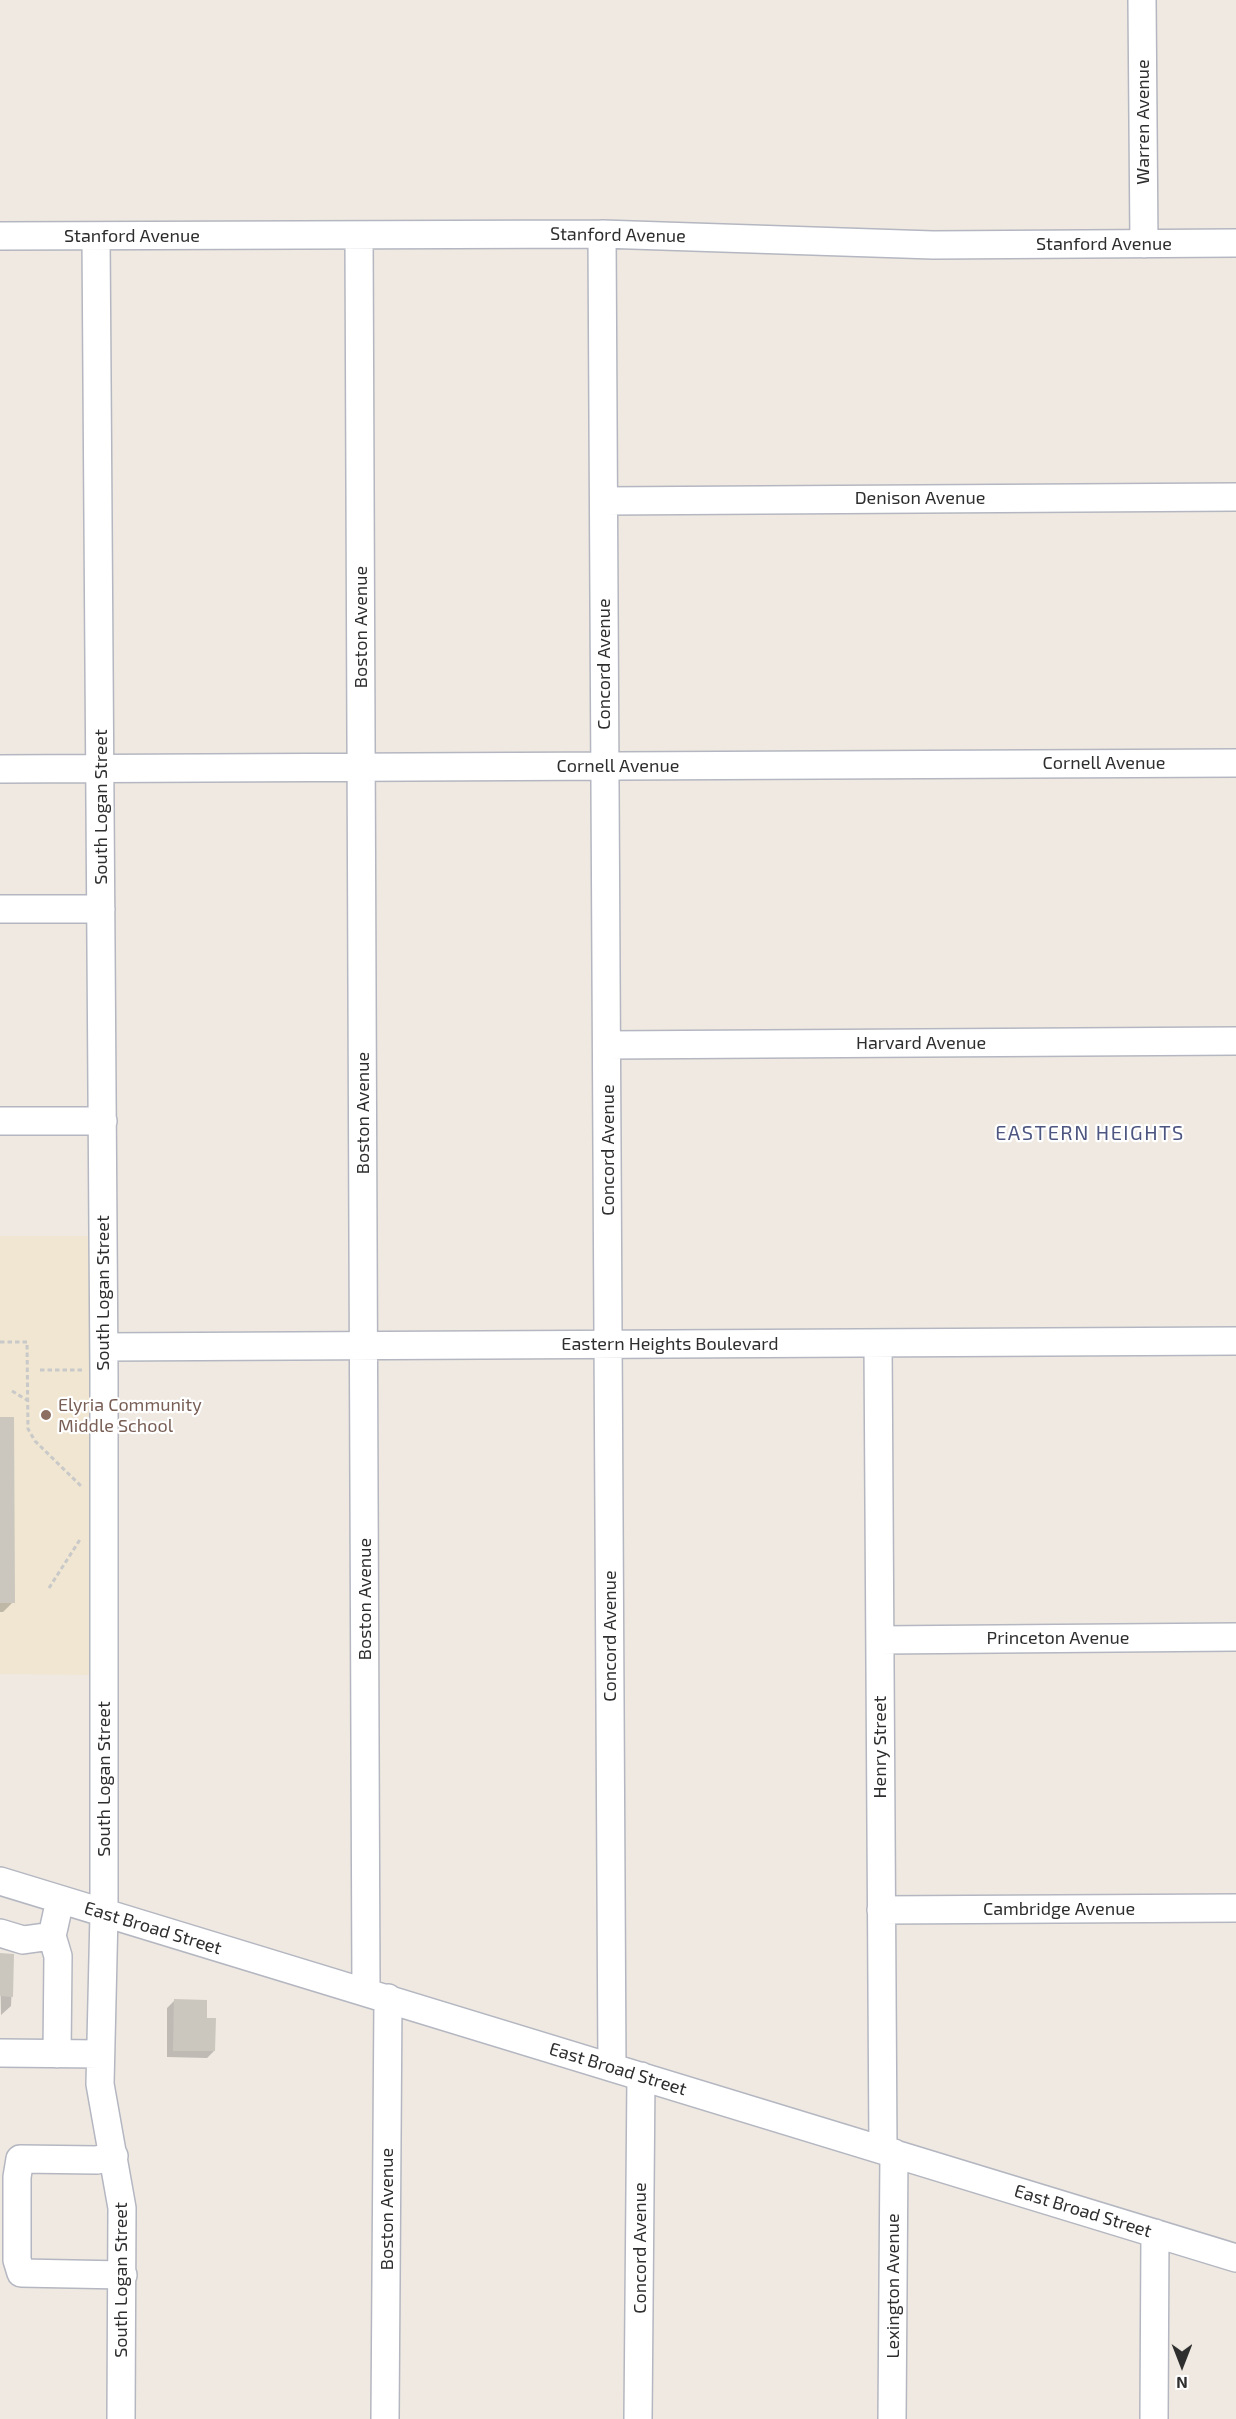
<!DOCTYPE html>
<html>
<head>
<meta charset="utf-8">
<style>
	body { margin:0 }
	#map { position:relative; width:1236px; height:2419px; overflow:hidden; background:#efe9e1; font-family:"Exo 2",sans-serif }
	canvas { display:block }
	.north { position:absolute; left:1152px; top:2335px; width:60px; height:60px; -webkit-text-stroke:4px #fff; paint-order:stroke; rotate:180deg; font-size:16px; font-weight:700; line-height:24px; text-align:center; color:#2e2e2e }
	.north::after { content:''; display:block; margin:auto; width:21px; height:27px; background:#2e2e2e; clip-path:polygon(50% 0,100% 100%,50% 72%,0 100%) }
</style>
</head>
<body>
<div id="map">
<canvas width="1236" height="2419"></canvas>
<div class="north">N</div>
</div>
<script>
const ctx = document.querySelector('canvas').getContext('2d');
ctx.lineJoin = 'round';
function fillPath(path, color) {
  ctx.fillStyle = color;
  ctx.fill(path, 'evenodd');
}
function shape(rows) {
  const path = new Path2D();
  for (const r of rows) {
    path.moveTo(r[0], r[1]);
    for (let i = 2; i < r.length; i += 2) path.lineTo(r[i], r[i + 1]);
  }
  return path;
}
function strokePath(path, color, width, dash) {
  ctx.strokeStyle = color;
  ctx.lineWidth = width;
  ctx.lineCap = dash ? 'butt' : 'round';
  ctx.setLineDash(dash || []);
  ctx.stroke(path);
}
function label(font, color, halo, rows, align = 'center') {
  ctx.font = font + ' "Exo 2",sans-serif';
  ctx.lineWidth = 4.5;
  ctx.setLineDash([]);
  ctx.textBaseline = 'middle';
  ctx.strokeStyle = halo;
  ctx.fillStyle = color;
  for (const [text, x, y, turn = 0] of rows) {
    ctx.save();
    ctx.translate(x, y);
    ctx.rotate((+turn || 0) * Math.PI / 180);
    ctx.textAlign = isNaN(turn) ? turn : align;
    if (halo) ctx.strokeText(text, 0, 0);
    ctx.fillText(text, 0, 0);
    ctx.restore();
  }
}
fillPath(shape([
	[0,1236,91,1236,92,1675,0,1674]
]), '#f0e6d1');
fillPath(shape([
	[0,1433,13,1602,3,1612,0,1612],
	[0,1955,13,1955,11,2006,1,2015],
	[174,2001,214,2051,207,2058,167,2057,167,2008]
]), '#0003');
fillPath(shape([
	[0,1417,14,1417,15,1603,0,1603],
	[0,1953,14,1954,13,1997,0,1996],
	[174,1999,207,2000,207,2018,216,2018,215,2051,173,2051]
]), '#cbc7bf');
const minor = shape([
	[1142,0,1144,244],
	[602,234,612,2067],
	[359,235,366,1991],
	[0,236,602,234,933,245,1236,243],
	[96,236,104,1374,104,1914,100,2084,122,2208,121,2419],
	[604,501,1236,497],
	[0,769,1236,763],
	[0,909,101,909],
	[607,1045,1236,1041],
	[0,1121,103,1121],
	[878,1343,883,2150],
	[104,1347,1236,1341],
	[880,1640,1236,1637],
	[0,1881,1236,2258],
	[881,1910,1236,1908],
	[0,1933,23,1940,52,1936],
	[0,2053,100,2054],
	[57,2054,58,1956,52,1936,60,1900],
	[114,2156,97,2160,20,2159,17,2177,17,2260,21,2273,123,2275],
	[385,2419,388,1998],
	[638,2419,641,2076],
	[892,2419,894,2153],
	[1154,2419,1155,2233]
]);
strokePath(minor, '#b4b7c1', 30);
strokePath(shape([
	[0,1342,27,1342,28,1429,35,1441,82,1487],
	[40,1370,83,1370],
	[12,1391,27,1400],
	[49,1588,81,1538]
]), '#c9c9c9', 3, [4.5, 3]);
strokePath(minor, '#fff', 27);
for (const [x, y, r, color] of [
	[46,1415,6,"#8d6e63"]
]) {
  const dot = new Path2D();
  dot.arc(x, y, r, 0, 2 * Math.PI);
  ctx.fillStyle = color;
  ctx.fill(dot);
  strokePath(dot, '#fff', 2);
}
label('18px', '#2e2e2e', '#fff', [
	["Warren Avenue",1143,122,-90],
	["Stanford Avenue",618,235,1],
	["Stanford Avenue",132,236],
	["Stanford Avenue",1104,244],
	["Denison Avenue",920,498],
	["Boston Avenue",361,627,-90],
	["Concord Avenue",604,664,-90],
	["Cornell Avenue",1104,763],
	["Cornell Avenue",618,766],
	["South Logan Street",101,807,-90],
	["Harvard Avenue",921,1043],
	["Boston Avenue",363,1113,-90],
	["Concord Avenue",608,1150,-90],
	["South Logan Street",103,1293,-90],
	["Eastern Heights Boulevard",670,1344],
	["Boston Avenue",365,1599,-90],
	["Concord Avenue",610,1636,-90],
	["Princeton Avenue",1058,1638],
	["Henry Street",880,1747,-90],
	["South Logan Street",104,1779,-90],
	["Cambridge Avenue",1059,1909],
	["East Broad Street",153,1928,17],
	["East Broad Street",618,2069,17],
	["Boston Avenue",387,2209,-90],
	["East Broad Street",1083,2211,17],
	["Concord Avenue",640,2248,-90],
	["South Logan Street",121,2280,-90],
	["Lexington Avenue",893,2286,-90]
]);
label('18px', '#785e54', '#fff', [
	["Elyria Community",58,1405],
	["Middle School",58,1426]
], 'left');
ctx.letterSpacing = '1.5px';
label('20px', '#4d5680', '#fff', [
	["EASTERN HEIGHTS",1090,1133]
]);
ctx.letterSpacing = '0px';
</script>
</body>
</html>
